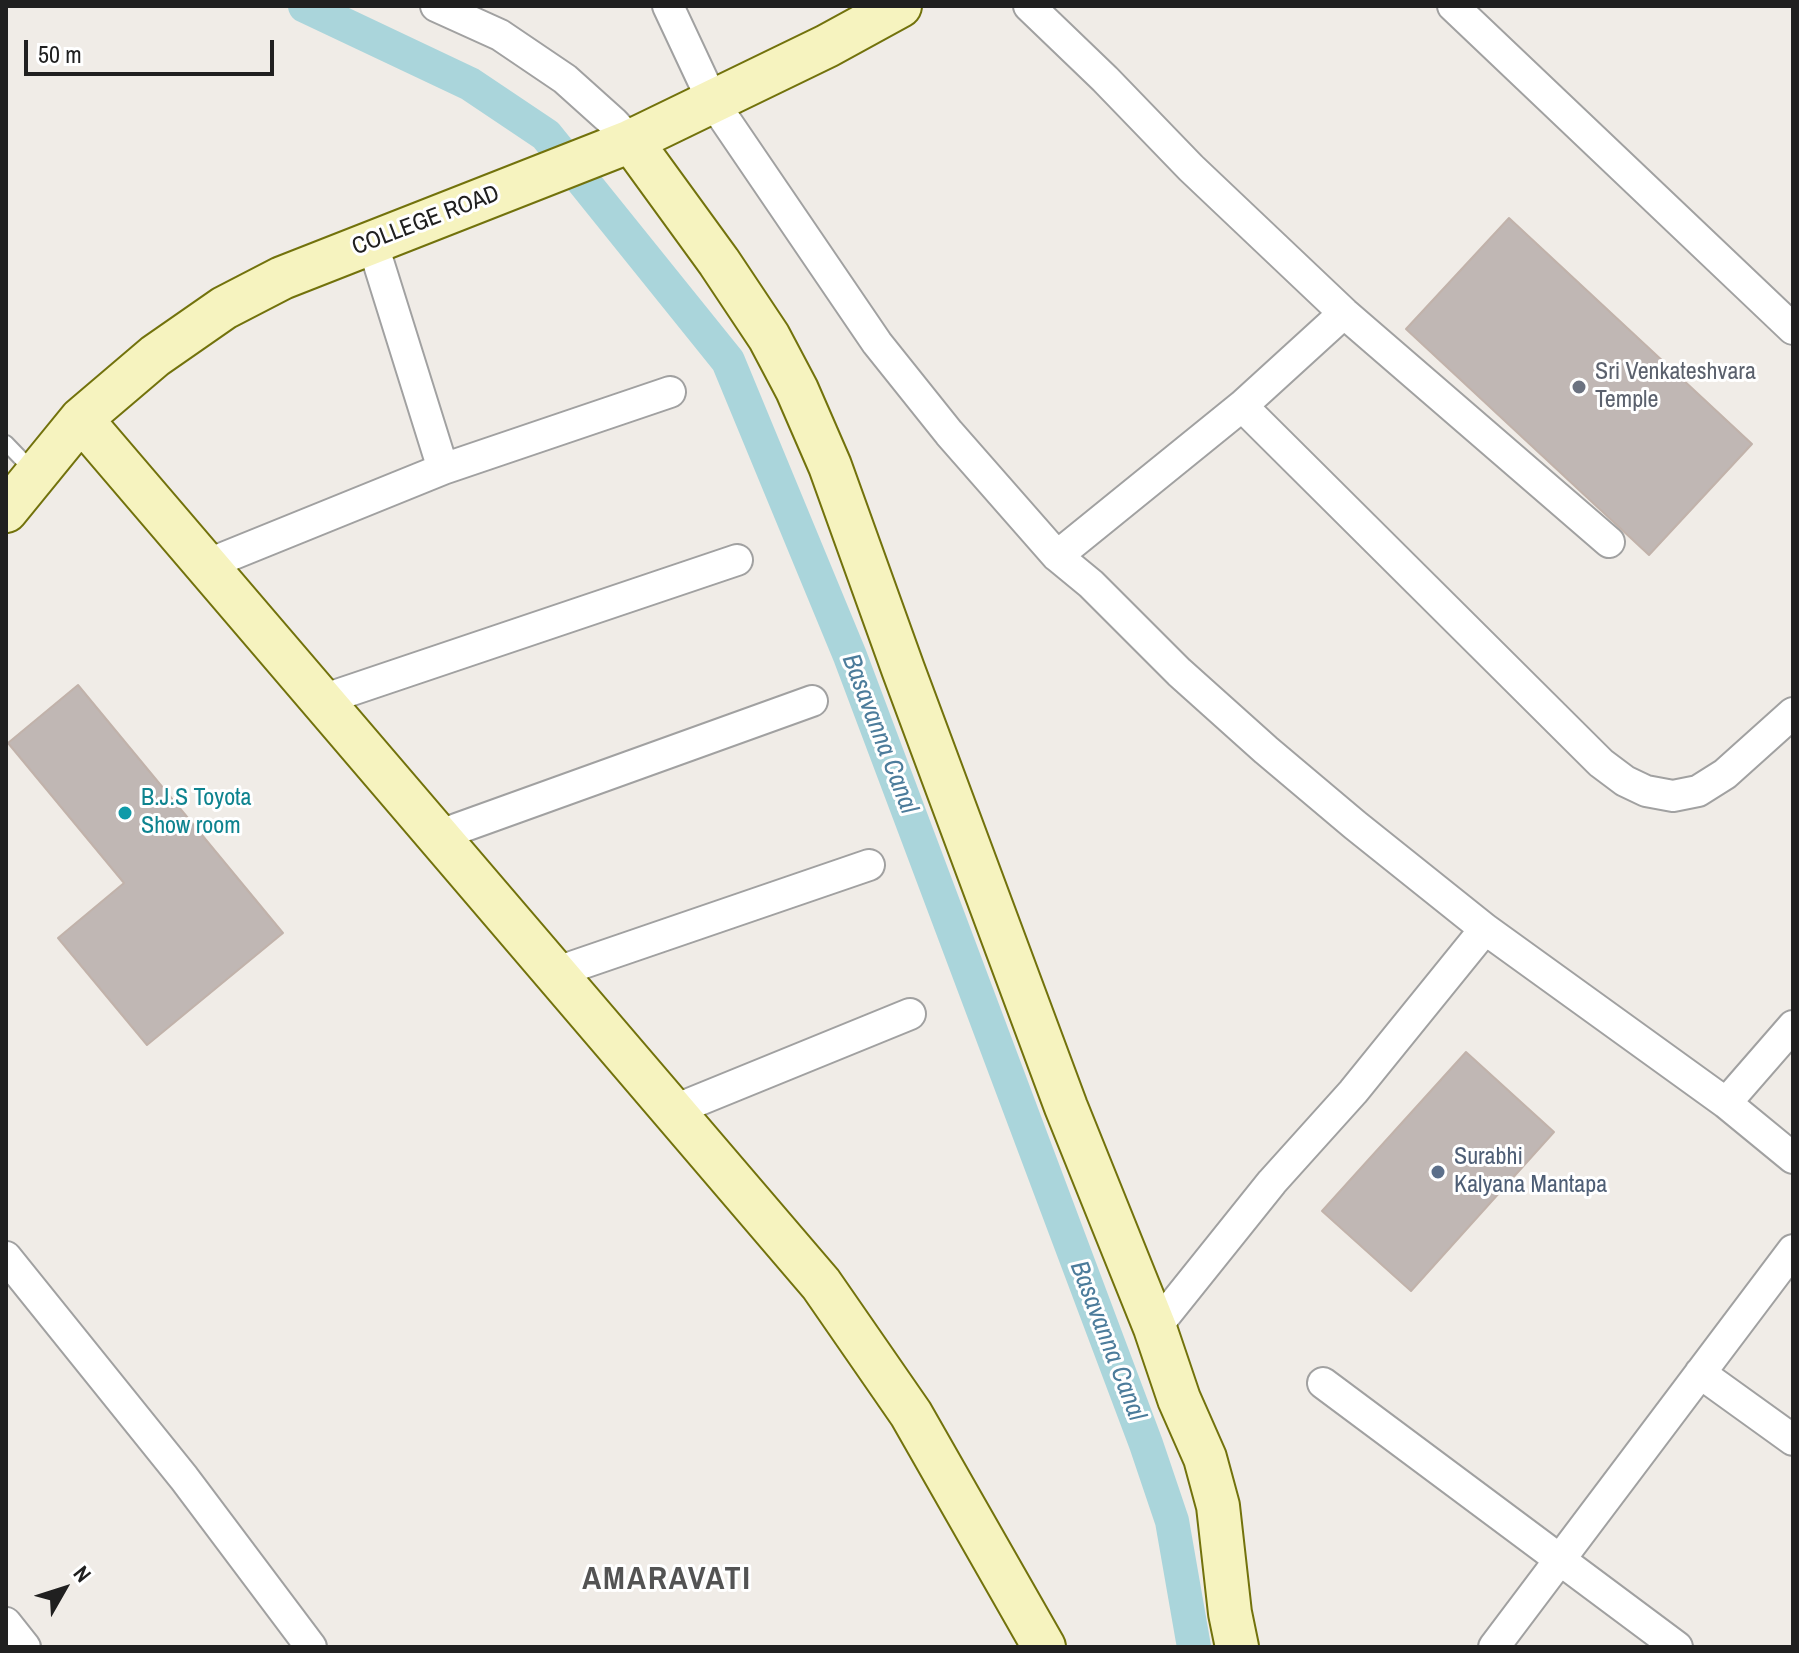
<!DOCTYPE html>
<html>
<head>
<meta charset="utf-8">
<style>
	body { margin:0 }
	#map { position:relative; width:1799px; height:1653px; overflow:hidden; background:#f0ece7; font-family:"Archivo Narrow",sans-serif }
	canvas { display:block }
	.frame { position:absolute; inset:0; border:8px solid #202020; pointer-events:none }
	.north { position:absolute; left:24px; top:1549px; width:80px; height:80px; -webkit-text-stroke:6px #fff; paint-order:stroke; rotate:51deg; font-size:22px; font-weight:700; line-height:32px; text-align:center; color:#202020 }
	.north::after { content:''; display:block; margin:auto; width:28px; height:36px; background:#202020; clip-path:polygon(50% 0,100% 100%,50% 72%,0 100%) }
	.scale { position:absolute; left:24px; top:40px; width:250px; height:36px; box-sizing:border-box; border:4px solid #202020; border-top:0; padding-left:10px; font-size:24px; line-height:28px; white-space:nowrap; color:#202020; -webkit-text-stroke:6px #fff; paint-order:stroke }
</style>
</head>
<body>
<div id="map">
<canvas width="1799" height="1653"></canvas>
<div class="frame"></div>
<div class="north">N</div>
<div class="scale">50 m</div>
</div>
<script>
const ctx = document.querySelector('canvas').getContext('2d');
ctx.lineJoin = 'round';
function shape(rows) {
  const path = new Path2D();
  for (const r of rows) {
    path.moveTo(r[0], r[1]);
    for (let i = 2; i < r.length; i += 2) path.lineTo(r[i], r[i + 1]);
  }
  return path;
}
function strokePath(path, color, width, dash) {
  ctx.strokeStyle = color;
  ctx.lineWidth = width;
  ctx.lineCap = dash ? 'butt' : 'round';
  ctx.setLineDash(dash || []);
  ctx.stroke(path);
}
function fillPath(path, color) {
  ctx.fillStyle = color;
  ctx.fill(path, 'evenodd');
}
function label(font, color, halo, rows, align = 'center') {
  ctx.font = font + ' "Archivo Narrow",sans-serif';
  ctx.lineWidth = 6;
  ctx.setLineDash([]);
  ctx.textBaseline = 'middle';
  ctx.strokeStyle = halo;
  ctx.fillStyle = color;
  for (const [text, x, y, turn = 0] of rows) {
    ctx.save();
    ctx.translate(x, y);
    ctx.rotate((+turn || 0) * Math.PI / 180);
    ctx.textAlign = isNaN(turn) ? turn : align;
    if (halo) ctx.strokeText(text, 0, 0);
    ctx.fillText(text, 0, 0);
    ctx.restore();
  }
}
strokePath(shape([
	[305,6,470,84,546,135,728,361,850,656,1146,1444,1172,1521,1194,1647]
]), '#aad5db', 34);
const building = shape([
	[1509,218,1752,444,1649,555,1406,329,1509,218],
	[78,685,283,933,147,1045,58,938,124,883,8,743,78,685],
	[1466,1052,1554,1132,1411,1291,1322,1211,1466,1052]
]);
fillPath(building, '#c0b7b4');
strokePath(building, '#c1b2aa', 2);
const lane = shape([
	[6,443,34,472]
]);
const street = shape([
	[436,6,500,35,565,79,614,123,631,141],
	[668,6,713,102,877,343,949,433,1057,556,1091,584,1179,672,1266,750,1355,825,1485,929,1726,1103,1793,1158],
	[1029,6,1105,79,1191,168,1344,313,1609,542],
	[1453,6,1793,329],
	[372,242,443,469],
	[1242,406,1601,763,1625,781,1646,791,1673,796,1698,791,1725,774,1793,713],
	[1057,556,1242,406,1344,313],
	[206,565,443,469,670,392],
	[322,700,737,560],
	[437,836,812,701],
	[554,973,869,865],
	[1726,1103,1793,1026],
	[672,1111,910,1014],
	[6,1257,184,1478,311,1647],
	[1155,1328,1272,1182,1353,1092,1485,929],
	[1700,1373,1793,1440],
	[1323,1383,1677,1647],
	[6,1623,25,1647],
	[1494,1647,1793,1250]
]);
const secondary = shape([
	[631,141,719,262,769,337,797,390,830,466,903,669,1066,1107,1155,1328,1179,1399,1205,1458,1218,1506,1230,1613,1237,1647],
	[81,419,821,1284,911,1414,1044,1647],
	[6,511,81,419,155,356,224,308,282,278,631,141,827,46,900,6]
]);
strokePath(lane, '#a1a1a1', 18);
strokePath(street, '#a1a1a1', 34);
strokePath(secondary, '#72720c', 46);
strokePath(lane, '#fff', 14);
strokePath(street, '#fff', 30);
strokePath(secondary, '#f6f3bf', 42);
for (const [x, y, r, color] of [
	[1579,387,8,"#6b7280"],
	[125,813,8,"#0f9aa8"],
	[1438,1172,8,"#5c6f8a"]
]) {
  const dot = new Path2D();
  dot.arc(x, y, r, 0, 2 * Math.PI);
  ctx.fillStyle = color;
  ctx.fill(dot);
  strokePath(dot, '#fff', 3);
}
label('24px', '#202020', '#fff', [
	["COLLEGE ROAD",426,221,-21]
]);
label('24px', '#5b616d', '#fff', [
	["Sri Venkateshvara",1595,373],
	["Temple",1595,401]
], 'left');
label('24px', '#0d838f', '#fff', [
	["B.J.S Toyota",141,799],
	["Show room",141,827]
], 'left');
label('24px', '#4e5e75', '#fff', [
	["Surabhi",1454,1158],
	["Kalyana Mantapa",1454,1186]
], 'left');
label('italic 26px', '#4c7c9b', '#fff', [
	["Basavanna Canal",879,734,69],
	["Basavanna Canal",1107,1341,69]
]);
ctx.letterSpacing = '2px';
label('bold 32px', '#535353', '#fff', [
	["AMARAVATI",667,1580]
]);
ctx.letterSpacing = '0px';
</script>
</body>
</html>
